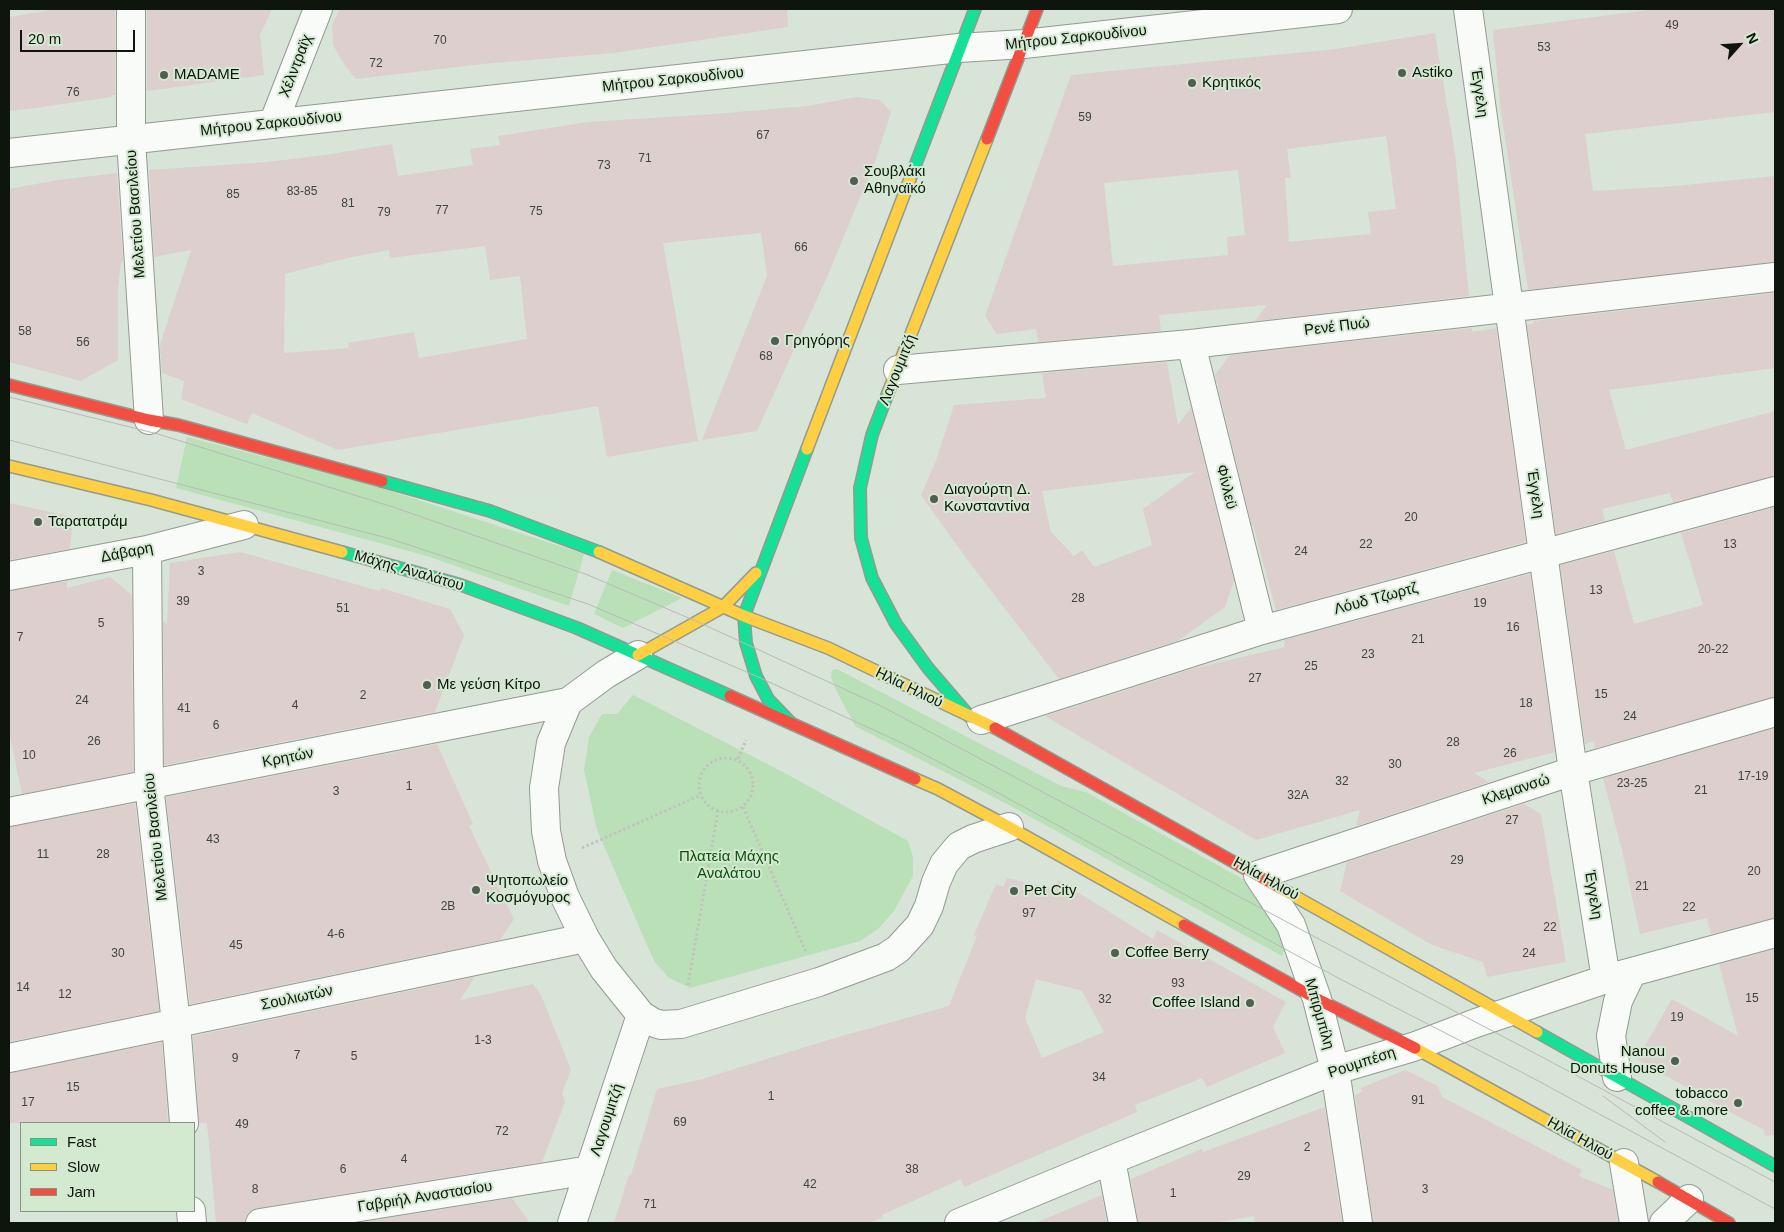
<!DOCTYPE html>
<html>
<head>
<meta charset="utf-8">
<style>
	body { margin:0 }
	#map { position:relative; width:1784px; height:1232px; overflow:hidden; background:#d8e4d7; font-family:Arial,sans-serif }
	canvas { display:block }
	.frame { position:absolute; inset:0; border:10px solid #0d150c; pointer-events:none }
	.legend { position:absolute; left:20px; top:1122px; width:175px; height:90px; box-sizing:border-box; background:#d3ead1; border:1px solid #849582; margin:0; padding:6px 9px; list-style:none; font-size:15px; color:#0d150c }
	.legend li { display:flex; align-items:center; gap:10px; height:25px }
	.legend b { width:25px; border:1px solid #849582 }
	.north { position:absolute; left:1714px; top:20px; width:50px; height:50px; -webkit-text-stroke:4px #d3ead1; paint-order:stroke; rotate:64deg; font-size:14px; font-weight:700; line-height:20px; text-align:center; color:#0d150c }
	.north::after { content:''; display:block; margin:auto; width:18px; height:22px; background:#0d150c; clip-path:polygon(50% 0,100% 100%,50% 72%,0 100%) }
	.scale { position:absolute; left:20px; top:30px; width:115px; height:22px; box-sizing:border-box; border:2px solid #0d150c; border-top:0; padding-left:6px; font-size:15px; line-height:18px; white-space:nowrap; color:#0d150c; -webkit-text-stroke:4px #d3ead1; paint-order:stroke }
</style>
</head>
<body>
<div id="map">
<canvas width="1784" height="1232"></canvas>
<div class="frame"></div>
<ul class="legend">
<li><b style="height:6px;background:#16e098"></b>Fast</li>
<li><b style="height:6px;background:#ffcf43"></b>Slow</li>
<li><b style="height:6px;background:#f24e42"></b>Jam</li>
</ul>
<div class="north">N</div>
<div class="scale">20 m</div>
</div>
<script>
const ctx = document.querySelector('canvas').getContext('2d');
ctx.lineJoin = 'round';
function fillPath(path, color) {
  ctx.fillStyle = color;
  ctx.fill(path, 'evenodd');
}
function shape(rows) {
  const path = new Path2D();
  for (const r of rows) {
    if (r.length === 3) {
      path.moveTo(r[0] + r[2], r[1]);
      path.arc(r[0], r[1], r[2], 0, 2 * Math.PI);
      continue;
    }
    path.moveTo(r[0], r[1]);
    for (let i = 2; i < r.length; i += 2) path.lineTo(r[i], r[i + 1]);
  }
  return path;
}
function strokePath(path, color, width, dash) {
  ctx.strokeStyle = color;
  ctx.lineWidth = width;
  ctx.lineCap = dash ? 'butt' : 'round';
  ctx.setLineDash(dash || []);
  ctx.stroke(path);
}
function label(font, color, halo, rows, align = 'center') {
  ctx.font = font + ' Arial,sans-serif';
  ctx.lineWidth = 4;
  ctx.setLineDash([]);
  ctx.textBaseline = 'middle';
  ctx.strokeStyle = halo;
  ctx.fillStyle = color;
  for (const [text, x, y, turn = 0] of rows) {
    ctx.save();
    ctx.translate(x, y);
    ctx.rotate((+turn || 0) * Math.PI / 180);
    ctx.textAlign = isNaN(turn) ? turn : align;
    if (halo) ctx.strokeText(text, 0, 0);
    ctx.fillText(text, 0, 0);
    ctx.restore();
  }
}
fillPath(shape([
	[187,437,366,483,584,554,569,606,427,556,176,488],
	[612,570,682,598,623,628,594,614],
	[837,669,1061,786,1086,792,1248,882,1277,922,1286,945,1282,956,1011,806,855,726,836,690,831,677,832,670],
	[633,695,783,772,908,841,913,857,913,876,894,911,878,929,860,941,690,988,669,978,654,961,597,830,584,770,589,737,602,714,617,714]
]), '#bae0b7');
fillPath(shape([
	[57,9,115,9,115,95,111,95,111,97,36,108,9,111,9,17],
	[147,9,272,9,260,35,264,75,147,91],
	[340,9,787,9,788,27,614,53,482,64,356,79,344,64,333,45,332,25],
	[1656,9,1775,9,1775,112,1585,134,1593,191,1675,186,1775,176,1775,262,1528,290,1500,105,1493,30],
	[1435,33,1455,153,1469,296,1255,321,1267,305,1159,315,1161,331,1038,342,1036,329,997,334,985,316,1071,75,1336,49],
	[1386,136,1396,209,1368,212,1371,234,1289,242,1285,178,1291,178,1287,149],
	[1238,170,1245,235,1227,237,1228,255,1113,266,1104,183],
	[857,97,880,100,891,112,876,159,827,277,757,431,702,440,767,276,761,233,663,243,698,441,607,457,598,406,338,450,252,413,247,424,181,399,184,381,162,373,160,345,191,250,154,257,149,170,267,162,325,155,392,144,398,176,473,165,470,149,500,145,498,136,588,122,714,114,807,106],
	[485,246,490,280,520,276,527,339,419,358,414,332,348,343,349,348,284,353,285,274,343,259,389,250,390,258],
	[117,173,123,262,121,263,118,288,118,360,81,381,9,362,9,189,58,180],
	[1775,293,1775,368,1609,390,1626,450,1775,411,1775,476,1673,503,1670,493,1602,509,1605,521,1556,534,1527,325,1533,324,1533,321],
	[1472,328,1472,332,1496,328,1526,542,1276,610,1253,525,1252,526,1215,375,1230,355],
	[1167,362,1178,425,1191,408,1234,581,1225,607,1179,640,1059,679,966,558,921,495,936,461,954,405,1046,398,1042,373],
	[1195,472,1143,509,1152,545,1094,567,1082,550,1074,556,1051,532,1042,491],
	[9,503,73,517,70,549,9,560],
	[1775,507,1775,697,1595,748,1594,741,1585,744,1560,565,1614,551,1634,624,1703,605,1681,533],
	[240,552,380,591,381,588,450,609,464,635,435,712,164,765,163,621,167,624,170,563],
	[1530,574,1555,752,1474,773,1489,782,1356,826,1360,810,1256,840,1045,716,1195,668,1285,647,1284,640],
	[110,577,132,595,133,772,22,794,9,732,9,591,67,581,67,588],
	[1775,728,1775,918,1711,934,1707,918,1640,934,1622,850,1603,778],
	[437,744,473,824,469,826,514,919,500,940,190,1004,166,797],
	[135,803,159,1011,9,1042,9,827],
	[1524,804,1541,814,1566,962,1487,977,1483,962,1432,945,1340,891,1347,862],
	[1007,878,1054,889,1058,880,1153,939,1157,930,1286,1002,1273,1027,1285,1053,1207,1087,1202,1078,1135,1105,1137,1112,964,1187,961,1179,882,1215,883,1218,868,1223,614,1223,629,1175,631,1175,657,1089,699,1080,828,1040,949,1006,977,936,974,935,996,884,1003,887],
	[1036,979,1082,991,1104,1032,1042,1058,1025,1018],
	[1775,949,1775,1137,1773,1135,1765,1136,1764,1130,1715,1104,1637,1059,1672,999,1738,1036,1719,964],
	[475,977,460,1000,533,984,541,995,571,1070,562,1093,565,1102,542,1162,258,1208,250,1211,246,1217,245,1223,216,1223,207,1123,199,1123,193,1036],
	[162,1042,168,1123,9,1123,9,1073],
	[1405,1070,1438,1086,1442,1097,1582,1170,1579,1176,1613,1190,1618,1223,1373,1223,1355,1095,1362,1092,1361,1088],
	[1325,1107,1342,1223,1255,1223,1254,1216,1213,1223,1138,1223,1131,1179,1202,1149,1203,1152],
	[1102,1195,1107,1223,1035,1223],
	[512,1198,530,1223,357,1223]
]), '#dccfcd');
const street = shape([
	[131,9,131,140,149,420],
	[1468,9,1573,771,1606,979],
	[273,124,318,9],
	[9,153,959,48,1024,44,1338,9],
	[1191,344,1262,630],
	[898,370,1191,344,1775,277],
	[147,550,149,785,176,1023,184,1123],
	[9,576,147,550,244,525],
	[638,655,606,674,568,702,551,743,544,788,546,831,552,861,565,897,585,938,604,969,641,1015,652,1022,661,1025,681,1024,819,982,886,957,898,949,920,925,929,906,936,882,944,864,959,846,973,839,1009,827],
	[981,720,1262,630,1775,491],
	[9,812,568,702],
	[9,1058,585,938],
	[1617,1077,1611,1036,1618,1001,1632,972],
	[1111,1160,1123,1223],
	[1624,1163,1634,1223],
	[191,1211,192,1223],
	[260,1223,590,1170],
	[572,1223,641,1015],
	[959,1223,1111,1160,1335,1070,1413,1047,1476,1023,1606,979,1775,933],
	[1358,1223,1335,1070,1317,999,1291,925,1258,875,1573,771,1775,712],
	[1664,1223,1689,1199]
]);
const fast = shape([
	[910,179,975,9],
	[888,393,872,435,860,488,861,538,872,578,896,624,928,668,970,717],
	[382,481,490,511,599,552],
	[342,552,461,585,577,628,730,696],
	[792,724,768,699,756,676,746,643,744,616,807,449],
	[1537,1032,1775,1166]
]);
const slow = shape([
	[888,393,987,139],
	[807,449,910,179],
	[9,466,151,500,342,552],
	[599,552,744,616,828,648,995,728],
	[638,655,723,607,756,573],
	[915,779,938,789,1009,827,1184,925],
	[1280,888,1537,1032],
	[1415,1048,1658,1182]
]);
const jam = shape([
	[987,139,1037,9],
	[9,385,149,420,178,425,382,481],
	[730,696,915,779],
	[995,728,1280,888],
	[1184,925,1317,999,1415,1048],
	[1658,1182,1729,1223]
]);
strokePath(street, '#929b91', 30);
strokePath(fast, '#929b91', 14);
strokePath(slow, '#929b91', 14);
strokePath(jam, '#929b91', 14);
strokePath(shape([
	[726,785,27],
	[738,759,746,740],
	[743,807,806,952],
	[582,848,701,795],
	[688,985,718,811]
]), '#c0c4bf', 3, [2.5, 2.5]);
strokePath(street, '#f9fbf9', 28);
strokePath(fast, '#16e098', 11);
strokePath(slow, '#ffcf43', 11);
strokePath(jam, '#f24e42', 11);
strokePath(shape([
	[9,397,158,434,393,507,588,575,698,622,883,707,1424,995,1542,1057,1775,1182],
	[9,440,391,539,588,604,756,676,902,743,989,788,1342,980,1529,1076,1775,1209],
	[1603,1096,1665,1142]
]), '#b8bab8', 1);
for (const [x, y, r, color] of [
	[1402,73,5,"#545d53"],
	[164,75,5,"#545d53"],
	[1192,83,5,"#545d53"],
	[854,181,5,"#545d53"],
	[775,341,5,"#545d53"],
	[934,499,5,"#545d53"],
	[38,522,5,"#545d53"],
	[427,685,5,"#545d53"],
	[476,890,5,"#545d53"],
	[1014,891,5,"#545d53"],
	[1115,953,5,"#545d53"],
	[1250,1003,5,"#545d53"],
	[1675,1061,5,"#545d53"],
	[1738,1103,5,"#545d53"]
]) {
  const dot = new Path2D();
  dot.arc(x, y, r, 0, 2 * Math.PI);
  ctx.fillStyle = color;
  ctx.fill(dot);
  strokePath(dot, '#d3ead1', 2);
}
label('12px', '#41443c', null, [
	["49",1672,26],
	["70",440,41],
	["53",1544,48],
	["72",376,64],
	["76",73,93],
	["59",1085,118],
	["67",763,136],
	["71",645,159],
	["73",604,166],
	["83-85",302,192],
	["85",233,195],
	["81",348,204],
	["77",442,211],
	["75",536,212],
	["79",384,213],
	["66",801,248],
	["58",25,332],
	["56",83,343],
	["68",766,357],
	["20",1411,518],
	["22",1366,545],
	["13",1730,545],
	["24",1301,552],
	["3",201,572],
	["13",1596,591],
	["28",1078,599],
	["39",183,602],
	["19",1480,604],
	["51",343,609],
	["5",101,624],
	["16",1513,628],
	["7",20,638],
	["21",1418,640],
	["20-22",1713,650],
	["23",1368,655],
	["25",1311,667],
	["27",1255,679],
	["15",1601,695],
	["2",363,696],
	["24",82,701],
	["18",1526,704],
	["4",295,706],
	["41",184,709],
	["24",1630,717],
	["6",216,726],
	["26",94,742],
	["28",1453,743],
	["26",1510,754],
	["10",29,756],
	["30",1395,765],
	["17-19",1753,777],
	["32",1342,782],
	["23-25",1632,784],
	["1",409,787],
	["21",1701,791],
	["3",336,792],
	["32Α",1298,796],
	["27",1512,821],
	["43",213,840],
	["11",43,855],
	["28",103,855],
	["29",1457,861],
	["20",1754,872],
	["21",1642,887],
	["2Β",448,907],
	["22",1689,908],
	["97",1029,914],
	["22",1550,928],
	["4-6",336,935],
	["45",236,946],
	["30",118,954],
	["24",1529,954],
	["93",1178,984],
	["14",23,988],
	["12",65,995],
	["15",1752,999],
	["32",1105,1000],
	["19",1677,1018],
	["1-3",483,1041],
	["7",297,1056],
	["5",354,1057],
	["9",235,1059],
	["34",1099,1078],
	["15",73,1088],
	["1",771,1097],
	["91",1418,1101],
	["17",28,1103],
	["69",680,1123],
	["49",242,1125],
	["72",502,1132],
	["2",1307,1148],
	["4",404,1160],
	["6",343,1170],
	["38",912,1170],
	["29",1244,1177],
	["42",810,1185],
	["8",255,1190],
	["3",1425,1190],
	["1",1173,1194],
	["71",650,1205]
]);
label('15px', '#0d150c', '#d3ead1', [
	["Μήτρου Σαρκουδίνου",1076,38,-6],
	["Χέλντραϊχ",296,66,-69],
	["Μήτρου Σαρκουδίνου",673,80,-6],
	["Έγγελη",1479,93,82],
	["Μήτρου Σαρκουδίνου",271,124,-6],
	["Μελετίου Βασιλείου",136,214,-94],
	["Ρενέ Πυώ",1337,327,-7],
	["Λαγουμιτζή",898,370,-68],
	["Φίνλεϋ",1226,487,76],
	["Έγγελη",1535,494,82],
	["Δάβαρη",127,553,-11],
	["Μάχης Αναλάτου",409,571,16],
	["Λόυδ Τζωρτζ",1376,599,-15],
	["Ηλία Ηλιού",909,688,26],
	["Κρητών",288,758,-11],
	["Κλεμανσώ",1516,790,-18],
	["Μελετίου Βασιλείου",156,837,-96],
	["Ηλία Ηλιού",1266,879,29],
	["Έγγελη",1593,895,81],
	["Σουλιωτών",297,998,-12],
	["Μπιρμπίλη",1319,1014,74],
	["Ρουμπέση",1362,1063,-18],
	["Λαγουμιτζή",607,1120,-72],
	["Ηλία Ηλιού",1580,1139,29],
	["Γαβριήλ Αναστασίου",425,1197,-9]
]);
label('15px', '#0d150c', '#d3ead1', [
	["Astiko",1412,73],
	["MADAME",174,75],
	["Κρητικός",1202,83],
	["Σουβλάκι",864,172],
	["Αθηναϊκό",864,189],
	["Γρηγόρης",785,341],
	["Διαγούρτη Δ.",944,490],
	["Κωνσταντίνα",944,507],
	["Ταρατατράμ",48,522],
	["Με γεύση Κίτρο",437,685],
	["Ψητοπωλείο",486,881],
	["Κοσμόγυρος",486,898],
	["Pet City",1024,891],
	["Coffee Berry",1125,953],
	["Coffee Island",1240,1003,"right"],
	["Nanou",1665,1052,"right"],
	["Donuts House",1665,1069,"right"],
	["tobacco",1728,1094,"right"],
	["coffee & more",1728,1111,"right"]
], 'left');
label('15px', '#0f510c', '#d3ead1', [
	["Πλατεία Μάχης",729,857],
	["Αναλάτου",729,874]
]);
</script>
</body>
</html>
